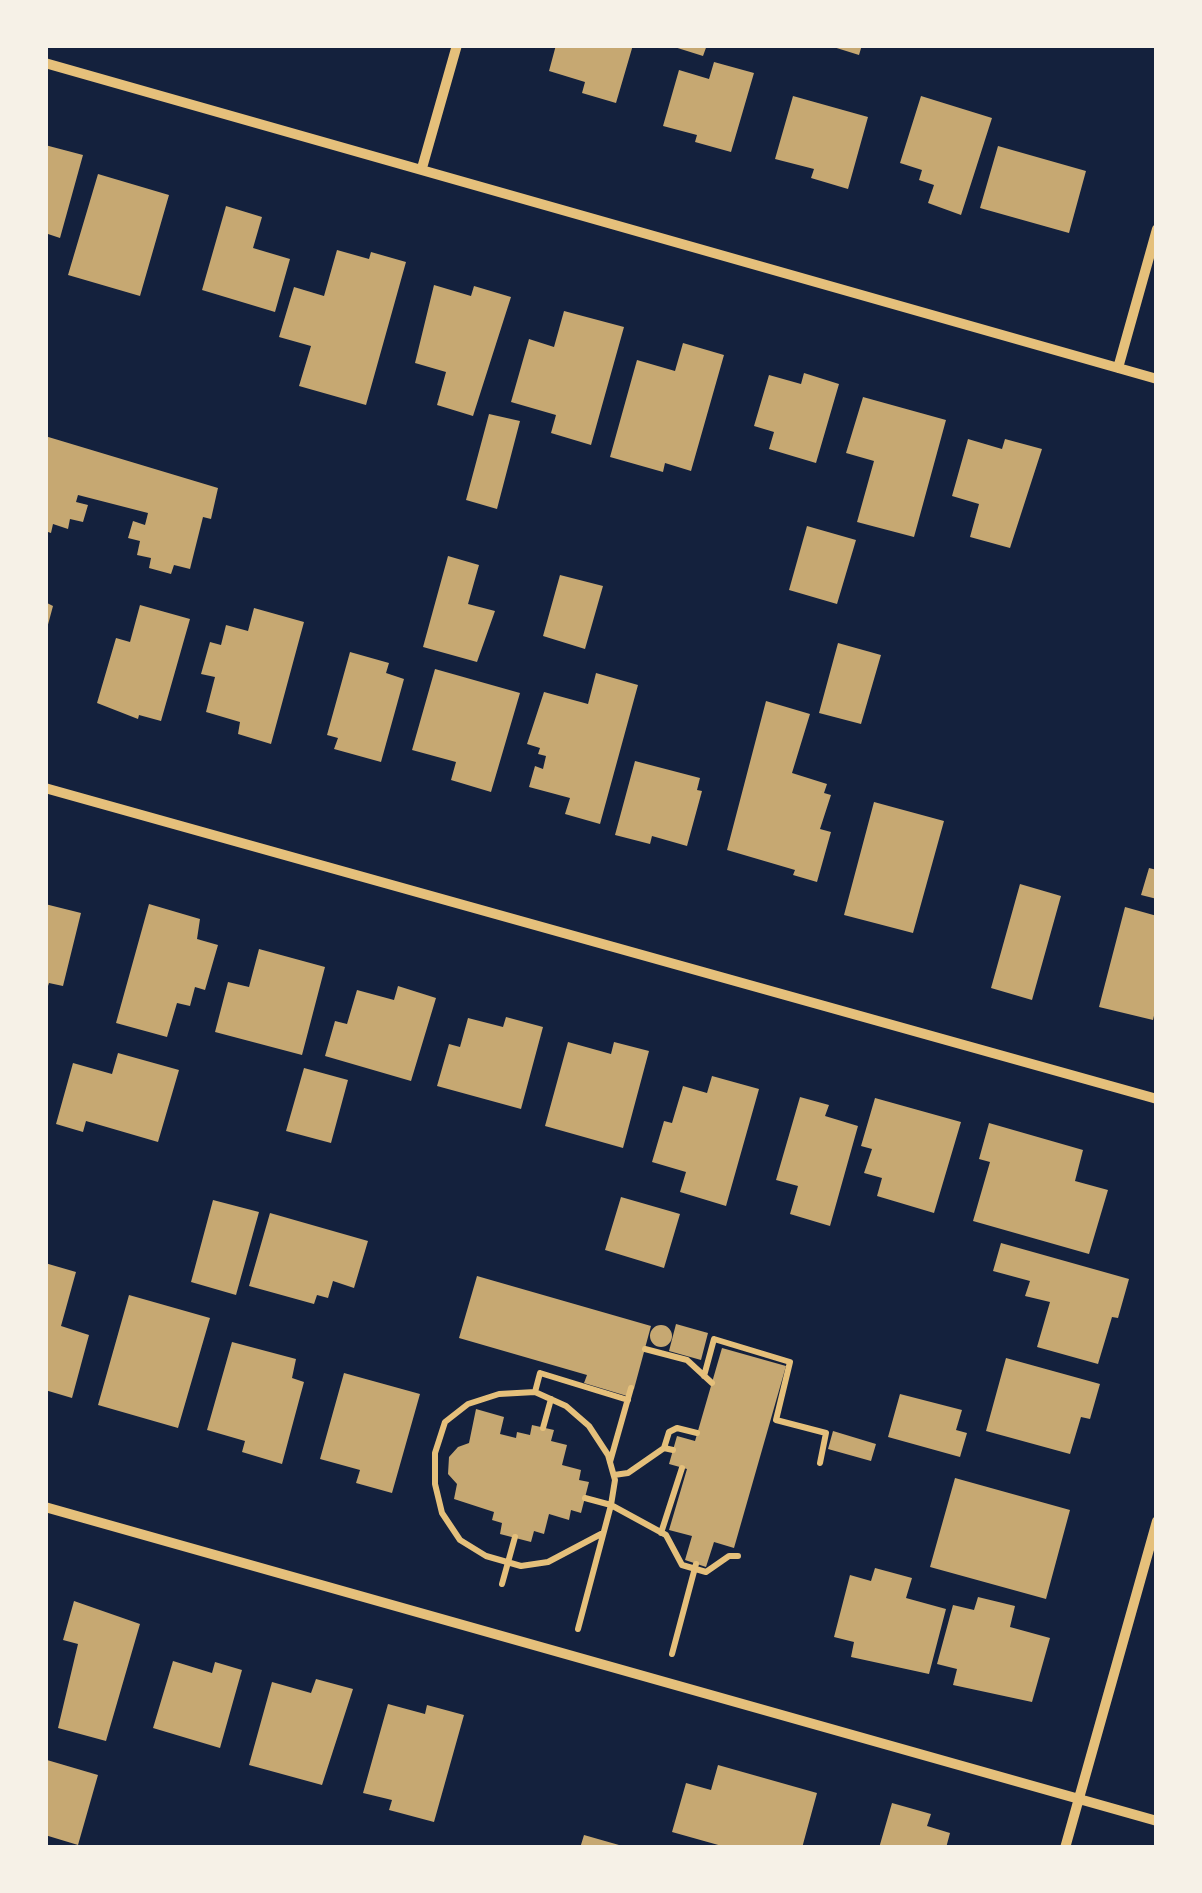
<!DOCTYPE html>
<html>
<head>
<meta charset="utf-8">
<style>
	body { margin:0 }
	#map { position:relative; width:1202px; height:1893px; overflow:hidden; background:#14213d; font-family:"Golos Text",sans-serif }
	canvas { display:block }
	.frame { position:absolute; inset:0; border:48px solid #f6f1e7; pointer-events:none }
</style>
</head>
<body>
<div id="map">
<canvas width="1202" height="1893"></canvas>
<div class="frame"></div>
</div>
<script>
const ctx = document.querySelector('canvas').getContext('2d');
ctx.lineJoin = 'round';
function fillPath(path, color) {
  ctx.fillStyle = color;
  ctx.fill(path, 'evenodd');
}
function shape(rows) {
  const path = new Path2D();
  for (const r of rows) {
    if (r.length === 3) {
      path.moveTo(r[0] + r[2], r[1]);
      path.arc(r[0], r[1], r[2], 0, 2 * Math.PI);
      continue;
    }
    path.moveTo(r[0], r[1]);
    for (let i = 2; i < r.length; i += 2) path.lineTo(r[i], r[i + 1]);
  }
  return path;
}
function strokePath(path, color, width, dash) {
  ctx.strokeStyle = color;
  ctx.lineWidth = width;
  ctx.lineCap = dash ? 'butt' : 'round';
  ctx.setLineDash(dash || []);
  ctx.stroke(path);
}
fillPath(shape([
	[556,45,633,45,616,103,582,93,585,82,549,71],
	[668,45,707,45,703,56],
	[827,45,862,45,859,55],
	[714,62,754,73,731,152,695,142,697,135,663,126,679,70,709,79],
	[793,96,868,117,848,189,811,178,814,169,775,159],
	[921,96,992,118,961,215,928,203,934,185,919,180,922,170,900,163],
	[45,145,83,155,60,238,45,233],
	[998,146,1086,171,1069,233,980,208],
	[98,174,169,195,140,296,68,275],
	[226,206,262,217,253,248,290,259,275,312,202,290],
	[337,250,369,259,371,252,406,262,366,405,299,386,311,346,279,337,294,287,324,296],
	[434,285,471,296,474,286,511,297,473,416,437,405,446,372,415,363],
	[564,311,624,327,591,445,551,433,556,415,511,402,529,339,554,347],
	[683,343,724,355,691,471,665,463,663,472,610,457,637,360,675,371],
	[804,373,839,384,816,463,769,449,774,432,754,426,769,375,801,384],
	[863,397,946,420,914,537,857,522,874,461,846,453],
	[489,414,520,421,497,509,466,500],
	[45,436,218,488,211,519,203,517,190,569,174,565,171,574,149,568,151,558,137,555,140,541,128,538,133,521,145,525,148,513,78,495,76,502,88,505,83,522,70,519,68,529,53,524,51,533,45,531],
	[968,439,1002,449,1005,439,1042,449,1010,548,970,537,979,504,952,496],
	[807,526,856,540,837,604,789,590],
	[448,556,479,565,468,604,495,611,477,662,423,647],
	[560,575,603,586,585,649,543,636],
	[45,602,53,606,46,632,45,632],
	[140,605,190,619,161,721,139,715,138,719,97,703,116,638,130,642],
	[254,608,304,622,271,744,238,734,240,722,206,712,215,677,201,674,210,642,221,645,226,625,248,631],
	[838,643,881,655,861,724,819,713],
	[350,652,389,663,386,673,404,679,381,762,334,749,338,738,327,735],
	[435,669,520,693,491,792,451,780,456,762,412,750],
	[596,673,638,685,600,824,565,814,570,798,529,787,535,766,543,769,546,756,538,754,540,748,527,744,544,692,588,704],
	[766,701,810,714,792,773,827,784,824,793,831,795,820,829,831,832,817,882,793,875,795,870,727,850],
	[635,761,700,778,697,790,702,791,687,846,652,836,650,844,615,835],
	[874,802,944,821,913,933,844,915],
	[1149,868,1157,870,1157,899,1141,895],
	[1020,884,1061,896,1032,1000,991,988],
	[45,904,81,913,63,986,49,983,46,992],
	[149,904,200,919,197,939,218,945,205,990,195,987,190,1006,177,1003,167,1037,116,1023],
	[1125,907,1157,916,1157,1003,1153,1020,1099,1007],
	[259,949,325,967,302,1055,215,1032,228,982,249,987],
	[398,986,436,998,411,1081,325,1056,335,1021,347,1024,357,990,394,1000],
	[506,1017,543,1027,521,1109,437,1086,449,1044,460,1047,468,1018,503,1027],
	[568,1042,611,1054,614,1042,649,1051,623,1148,545,1126],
	[118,1053,179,1070,158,1142,86,1121,83,1132,56,1124,73,1063,112,1074],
	[304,1068,348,1080,331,1143,286,1131],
	[712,1076,759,1089,726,1206,680,1192,686,1172,652,1162,664,1121,672,1123,683,1086,707,1093],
	[800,1097,829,1105,825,1116,858,1126,830,1226,790,1214,798,1186,776,1180],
	[875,1098,961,1122,934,1213,877,1196,882,1178,864,1173,872,1149,861,1146],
	[989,1123,1083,1150,1075,1181,1108,1190,1089,1254,973,1221,990,1162,979,1159],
	[621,1197,680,1214,664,1268,605,1250],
	[213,1200,259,1212,236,1295,191,1282],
	[270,1213,368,1241,354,1288,333,1281,328,1298,317,1295,314,1304,249,1286],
	[1001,1243,1129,1279,1118,1318,1112,1317,1098,1364,1037,1347,1050,1302,1025,1296,1030,1281,993,1271],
	[45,1263,76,1272,61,1326,89,1335,72,1398,45,1390],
	[477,1276,651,1326,634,1389,630,1388,627,1396,584,1383,587,1375,459,1338],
	[129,1295,210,1318,178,1428,98,1405],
	[676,1324,708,1333,701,1360,669,1351],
	[661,1336,11],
	[232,1342,296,1359,292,1378,304,1382,282,1464,242,1452,245,1441,207,1430],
	[722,1348,786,1366,734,1548,714,1542,706,1567,685,1560,692,1536,669,1530,687,1469,669,1464,677,1436,695,1441],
	[1006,1358,1100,1384,1090,1419,1081,1417,1070,1454,986,1431],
	[344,1373,420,1394,392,1493,356,1483,360,1470,320,1459],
	[900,1394,962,1410,956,1430,967,1433,960,1457,888,1437],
	[476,1409,504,1417,500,1434,516,1438,517,1432,530,1435,532,1425,554,1430,551,1441,567,1445,562,1465,581,1470,579,1480,589,1482,581,1513,571,1510,569,1520,549,1514,544,1534,534,1531,531,1542,500,1534,502,1523,492,1520,494,1512,454,1499,457,1484,448,1474,449,1457,458,1447,469,1443],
	[833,1431,876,1444,871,1461,828,1449],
	[955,1478,1070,1510,1046,1599,930,1567],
	[875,1568,912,1578,906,1598,946,1609,929,1674,851,1657,854,1642,834,1637,850,1575,871,1581],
	[978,1597,1015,1606,1010,1627,1050,1638,1032,1702,953,1685,957,1669,937,1664,953,1605,974,1610],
	[74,1601,140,1624,106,1741,58,1728,78,1644,63,1640],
	[173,1661,212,1673,215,1662,242,1670,220,1748,153,1728],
	[316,1679,353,1689,322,1785,249,1765,272,1682,311,1693],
	[388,1704,425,1714,427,1705,464,1715,434,1822,389,1810,392,1800,363,1793],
	[47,1760,98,1775,78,1845,45,1835],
	[718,1765,817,1793,802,1848,729,1848,672,1832,686,1783,711,1790],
	[892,1803,931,1814,927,1826,950,1833,946,1848,879,1848],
	[584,1835,626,1847,625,1848,580,1848]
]), '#c6a872');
strokePath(shape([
	[645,1349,687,1360,712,1383],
	[704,1376,714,1339,790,1362,776,1420,826,1433,820,1463],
	[535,1392,540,1373,628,1400],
	[543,1428,551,1399],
	[673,1450,664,1448,669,1432,677,1428,697,1433],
	[610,1462,631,1388],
	[614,1475,628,1473,664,1448],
	[585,1498,611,1505,666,1535,682,1565,706,1572,729,1556,738,1556],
	[661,1533,682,1468],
	[502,1584,515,1537],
	[578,1629,611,1505,615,1480,608,1455,589,1426,566,1406,535,1392,499,1394,468,1404,445,1422,435,1453,435,1484,442,1513,460,1540,486,1556,521,1566,548,1562,601,1534],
	[672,1654,696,1564]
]), '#e5c07b', 6);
strokePath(shape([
	[45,63,1157,379],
	[422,168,457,45],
	[1118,368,1157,229],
	[45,788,1157,1099],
	[45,1507,1157,1821],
	[1065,1848,1157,1521]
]), '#e5c07b', 10);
</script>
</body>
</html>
